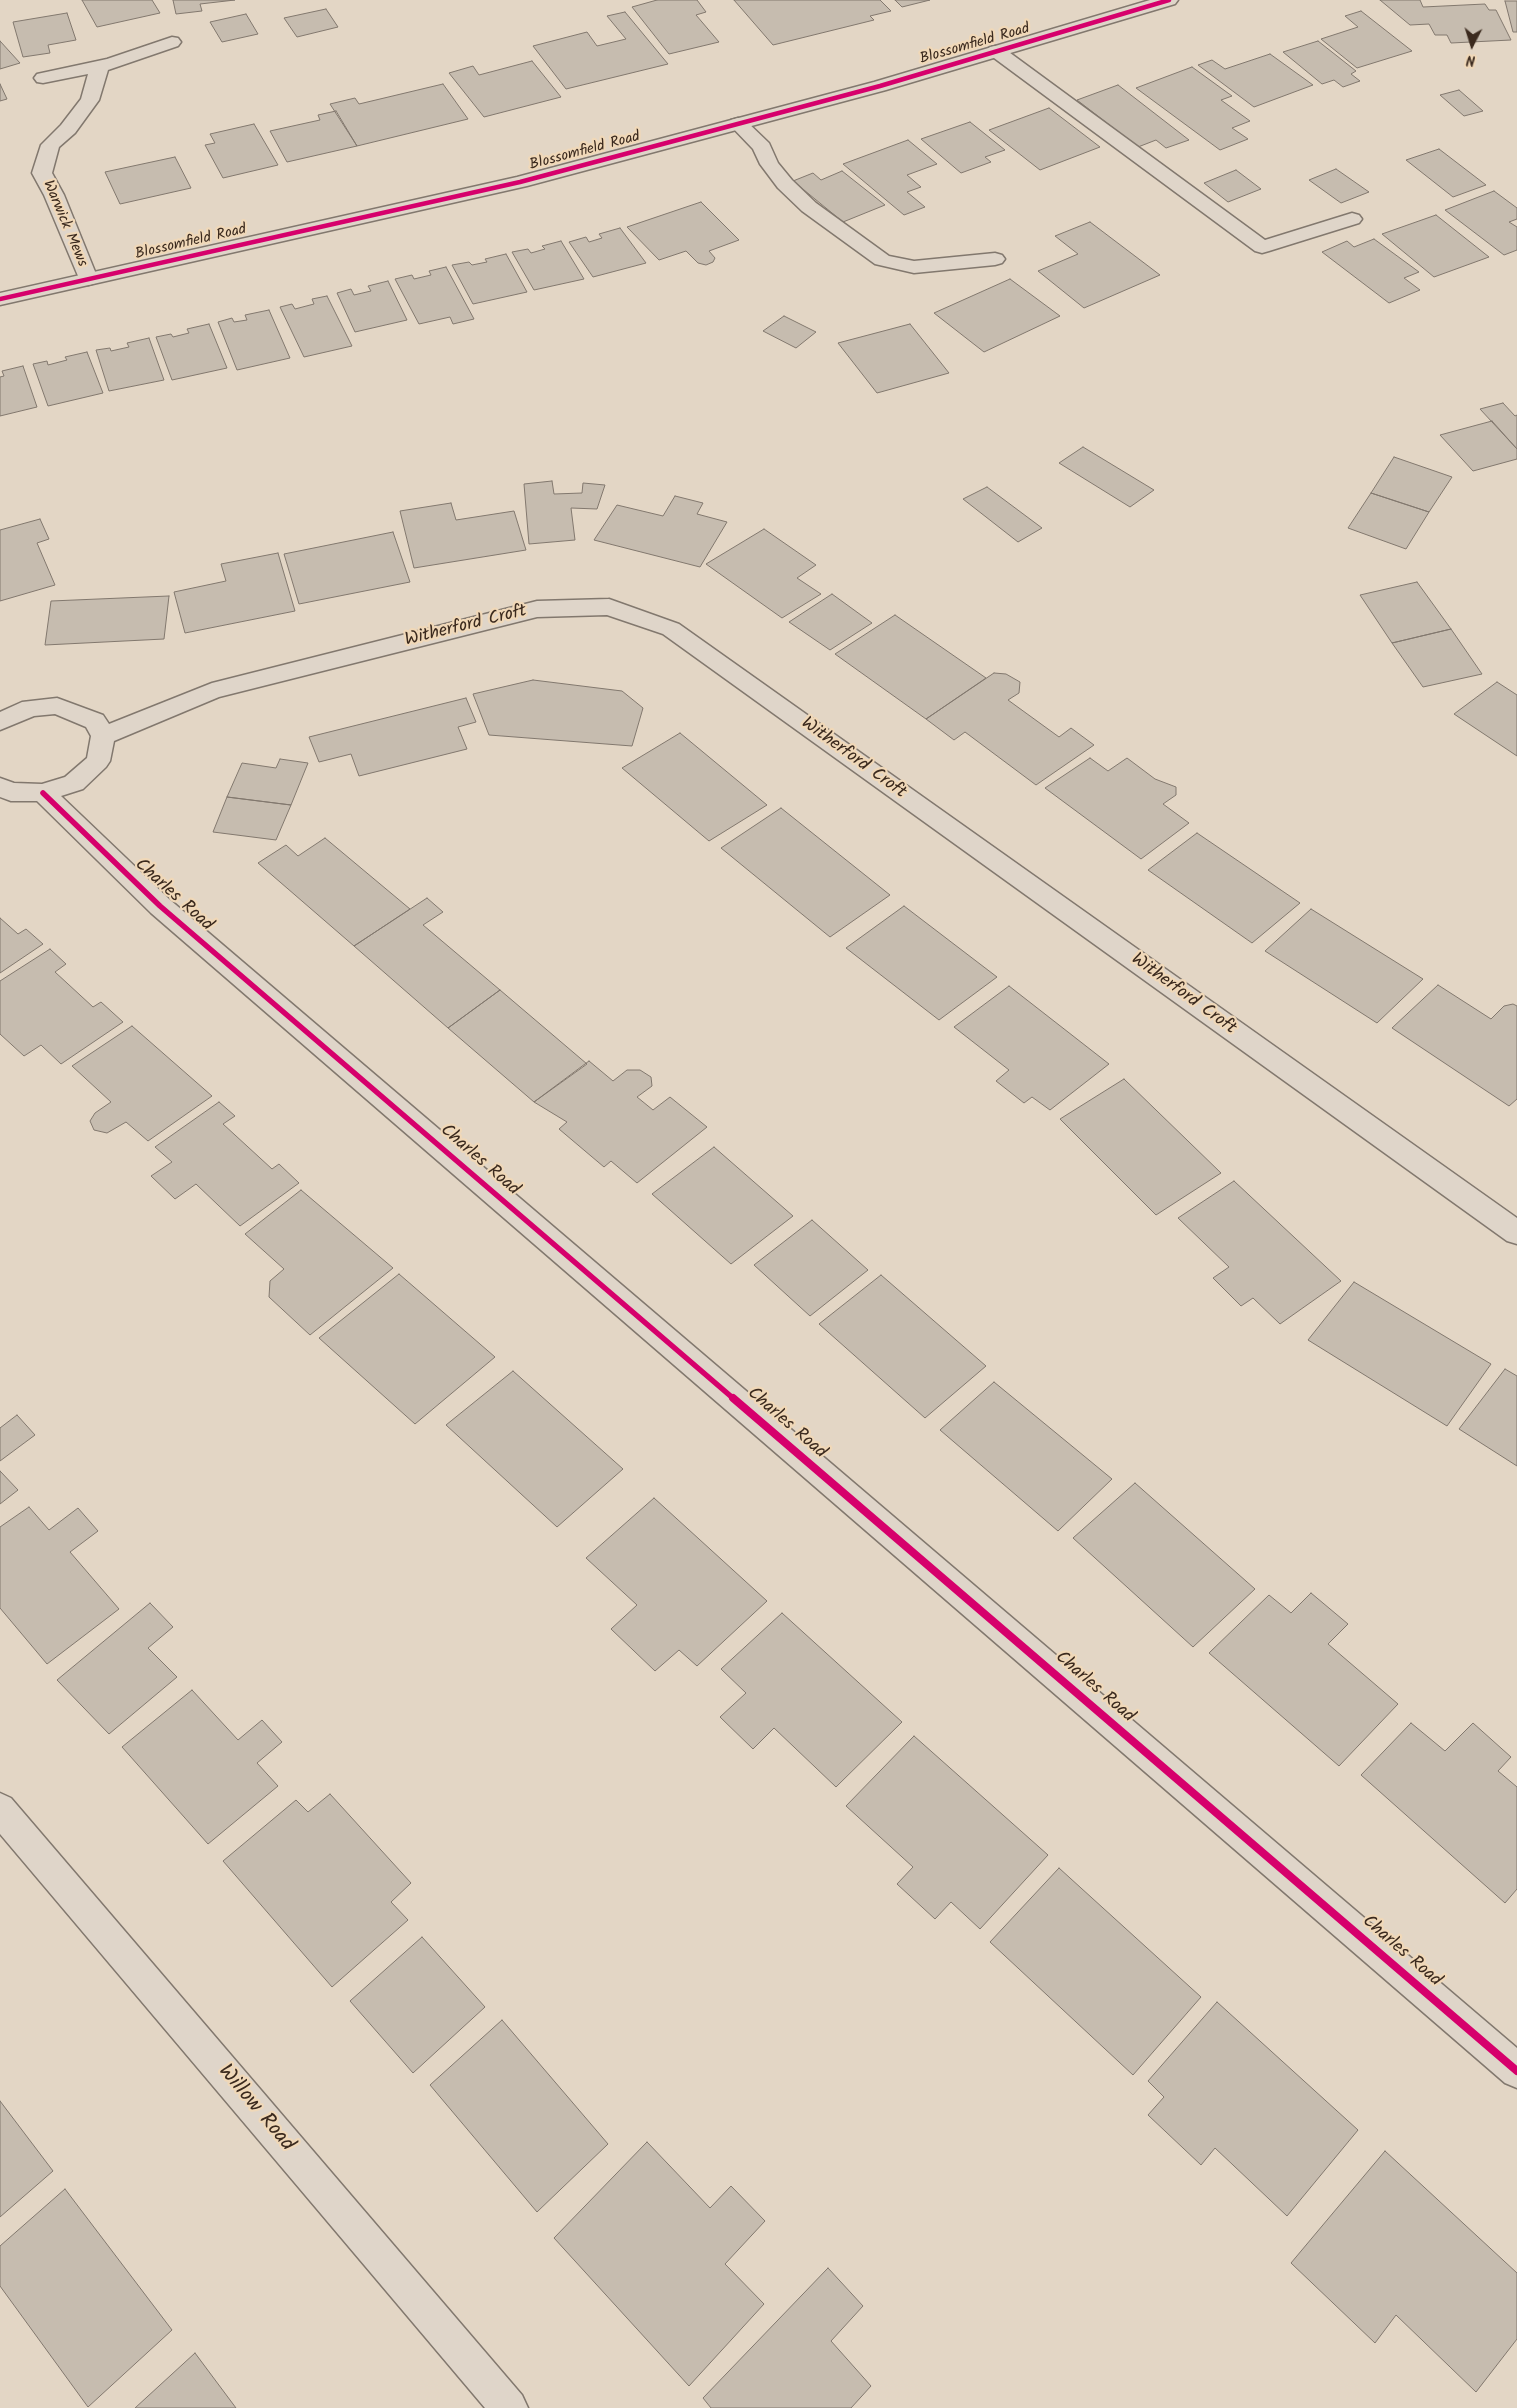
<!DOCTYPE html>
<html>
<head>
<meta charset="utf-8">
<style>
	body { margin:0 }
	#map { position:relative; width:1517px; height:2408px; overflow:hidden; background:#e3d6c5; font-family:Kalam,sans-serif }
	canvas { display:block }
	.north { position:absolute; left:1447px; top:20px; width:50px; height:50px; -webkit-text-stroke:4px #f0d8b8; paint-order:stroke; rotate:185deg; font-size:14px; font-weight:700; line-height:20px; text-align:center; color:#3b2a1e }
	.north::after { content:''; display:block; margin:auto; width:18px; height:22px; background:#3b2a1e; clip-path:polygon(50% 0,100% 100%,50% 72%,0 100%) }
</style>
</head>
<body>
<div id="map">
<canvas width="1517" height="2408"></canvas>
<div class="north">N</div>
</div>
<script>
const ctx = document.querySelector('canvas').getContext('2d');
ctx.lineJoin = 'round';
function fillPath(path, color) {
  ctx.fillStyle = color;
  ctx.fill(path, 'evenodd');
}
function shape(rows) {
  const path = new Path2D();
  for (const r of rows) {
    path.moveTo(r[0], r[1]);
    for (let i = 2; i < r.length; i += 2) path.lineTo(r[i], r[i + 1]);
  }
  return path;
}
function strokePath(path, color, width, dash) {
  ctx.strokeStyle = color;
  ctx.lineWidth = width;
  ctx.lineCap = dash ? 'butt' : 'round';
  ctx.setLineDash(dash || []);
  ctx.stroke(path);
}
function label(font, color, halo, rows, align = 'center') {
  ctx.font = font + ' Kalam,sans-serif';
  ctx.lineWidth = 4.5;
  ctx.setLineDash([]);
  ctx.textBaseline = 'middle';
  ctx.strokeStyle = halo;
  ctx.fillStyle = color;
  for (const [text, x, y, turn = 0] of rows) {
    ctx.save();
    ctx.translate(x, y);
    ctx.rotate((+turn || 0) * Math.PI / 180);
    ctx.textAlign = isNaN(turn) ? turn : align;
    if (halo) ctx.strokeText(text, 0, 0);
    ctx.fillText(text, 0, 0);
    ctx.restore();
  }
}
const building = shape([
	[82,0,152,0,160,13,97,27,82,0],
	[173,0,235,0,200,4,202,11,176,14,173,0],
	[657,0,697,0,706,12,696,15,719,42,669,54,632,7,657,0],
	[734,0,880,0,891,11,870,16,874,20,773,45,734,0],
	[895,0,930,0,902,7,895,0],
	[1380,0,1420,0,1423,7,1485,4,1489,10,1496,10,1511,40,1451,43,1447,35,1435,35,1429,24,1410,25,1380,0],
	[1505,1,1517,1,1517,32,1513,32,1505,1],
	[326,9,338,27,297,37,284,18,326,9],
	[1361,11,1412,51,1357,68,1321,39,1358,27,1345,16,1361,11],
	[625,12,668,64,566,89,533,46,587,32,597,46,626,39,607,16,625,12],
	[67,13,76,40,48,45,50,53,23,57,13,22,67,13],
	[246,14,258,34,222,42,210,22,246,14],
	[0,41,20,63,0,69,0,41],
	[1318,41,1356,71,1351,74,1360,81,1343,87,1334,80,1322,84,1283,52,1318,41],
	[1270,54,1313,85,1254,107,1198,65,1212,60,1225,69,1270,54],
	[532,61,561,97,484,117,449,73,473,66,479,75,532,61],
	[1192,67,1232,96,1221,100,1250,121,1232,128,1248,139,1220,150,1136,88,1192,67],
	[0,84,7,99,0,101,0,84],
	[443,84,468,119,357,146,330,104,355,98,359,104,443,84],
	[1118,85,1189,140,1166,148,1156,140,1138,147,1077,100,1118,85],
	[1459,90,1483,111,1464,116,1440,95,1459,90],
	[1049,108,1100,147,1040,170,989,130,1049,108],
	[336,111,357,146,287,162,270,131,320,120,318,115,336,111],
	[970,122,1005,150,985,157,991,162,961,173,921,139,970,122],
	[254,124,278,165,223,178,205,145,215,143,210,134,254,124],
	[908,140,937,164,907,175,921,187,907,192,925,207,904,215,843,164,908,140],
	[1439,149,1486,185,1453,197,1406,160,1439,149],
	[175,157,191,188,120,204,105,172,175,157],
	[1336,169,1369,192,1341,203,1309,180,1336,169],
	[1236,170,1261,189,1228,202,1204,183,1236,170],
	[842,171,885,205,843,222,793,181,813,173,821,180,842,171],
	[1494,191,1517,208,1517,219,1509,222,1517,227,1517,250,1504,255,1445,210,1494,191],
	[701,202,739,240,709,251,715,258,713,262,706,265,698,263,686,251,659,260,627,227,701,202],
	[1436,215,1489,257,1434,277,1382,234,1436,215],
	[1090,222,1160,275,1084,308,1038,271,1078,254,1055,236,1090,222],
	[620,228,646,263,593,277,569,242,586,237,589,242,602,238,599,234,620,228],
	[1374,239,1419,272,1404,278,1420,290,1389,303,1322,252,1347,241,1354,247,1374,239],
	[561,241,584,279,534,290,512,252,528,249,531,253,545,249,542,246,561,241],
	[506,254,527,292,473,304,452,265,469,262,472,265,487,262,485,259,506,254],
	[446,267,474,319,453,324,450,317,419,324,395,279,412,275,414,279,431,275,429,271,446,267],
	[1010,279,1060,316,984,352,934,313,1010,279],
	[388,281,407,320,355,332,337,293,351,289,354,295,371,291,368,286,388,281],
	[327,296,352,346,304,357,280,307,292,304,295,309,314,304,312,299,327,296],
	[269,310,290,358,237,370,218,322,232,318,234,322,247,320,245,315,269,310],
	[784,316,816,332,796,348,763,331,784,316],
	[209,324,227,368,172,380,156,337,171,334,173,337,189,333,187,329,209,324],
	[910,324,949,373,877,393,838,343,910,324],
	[149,338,164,380,109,391,96,350,110,348,111,351,129,347,127,343,149,338],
	[87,352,103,393,48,406,33,364,47,361,48,365,67,360,65,357,87,352],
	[23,366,37,407,0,416,0,377,4,376,2,371,23,366],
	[1503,403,1515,416,1517,415,1517,449,1480,409,1503,403],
	[1492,421,1517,449,1517,459,1473,471,1440,435,1492,421],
	[1083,447,1154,490,1130,507,1059,463,1083,447],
	[1394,457,1452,477,1429,512,1371,493,1394,457],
	[552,481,554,494,582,493,583,483,605,485,597,509,571,508,575,540,529,544,524,484,552,481],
	[987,487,1042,528,1018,542,963,499,987,487],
	[1371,493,1429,512,1406,549,1348,528,1371,493],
	[675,496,703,503,697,514,727,522,700,567,594,540,617,505,663,516,675,496],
	[451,503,456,520,514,511,526,550,414,568,400,511,451,503],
	[40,519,49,539,37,543,55,585,0,601,0,530,40,519],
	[764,529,816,565,797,578,821,594,782,618,706,564,764,529],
	[393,532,410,582,299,604,284,554,393,532],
	[278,553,295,611,185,633,174,592,226,581,221,564,278,553],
	[1417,582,1451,629,1392,643,1360,595,1417,582],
	[832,594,872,623,830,650,789,622,832,594],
	[169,596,164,639,45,645,51,601,169,596],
	[895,615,986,678,926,719,835,654,895,615],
	[1451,629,1482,674,1423,687,1392,643,1451,629],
	[994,673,1006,674,1020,682,1019,693,1008,700,1059,737,1071,728,1094,745,1036,785,965,732,954,740,926,719,994,673],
	[533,680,622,691,643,708,632,746,489,735,473,694,533,680],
	[1497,682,1517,695,1517,756,1454,714,1497,682],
	[466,698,476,722,458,727,467,749,359,776,351,754,319,762,309,737,466,698],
	[680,733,767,805,709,841,622,768,680,733],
	[1090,758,1108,771,1127,758,1155,779,1176,787,1176,795,1163,804,1189,823,1141,859,1045,788,1090,758],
	[280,759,308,763,291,805,227,797,242,763,276,768,280,759],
	[227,797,291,805,276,840,213,832,227,797],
	[781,808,890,895,830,937,721,848,781,808],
	[1197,833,1300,903,1252,943,1148,870,1197,833],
	[325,838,410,909,354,946,258,863,286,845,298,856,325,838],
	[427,898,443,912,423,925,500,990,448,1028,354,946,427,898],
	[904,906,997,977,939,1020,846,948,904,906],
	[1311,909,1423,979,1377,1023,1265,951,1311,909],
	[0,918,18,934,26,929,43,944,0,973,0,918],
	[50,949,66,964,55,972,93,1007,101,1002,123,1022,61,1064,41,1045,24,1056,0,1034,0,981,50,949],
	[1438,985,1491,1019,1504,1006,1513,1004,1517,1006,1517,1099,1509,1106,1392,1028,1438,985],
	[1009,986,1109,1064,1050,1110,1032,1097,1024,1103,996,1081,1009,1070,954,1027,1009,986],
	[500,990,587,1064,534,1102,448,1028,500,990],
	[132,1026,212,1096,148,1141,126,1122,107,1133,94,1130,90,1121,95,1113,111,1102,72,1066,132,1026],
	[589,1061,613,1081,627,1070,640,1070,651,1077,652,1086,637,1097,653,1110,670,1097,707,1127,637,1183,611,1161,604,1167,559,1129,567,1122,534,1102,589,1061],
	[1124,1079,1221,1173,1156,1215,1060,1119,1124,1079],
	[219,1102,235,1116,223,1124,272,1169,279,1164,299,1183,240,1226,196,1184,175,1199,151,1176,172,1162,155,1147,219,1102],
	[714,1147,793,1216,731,1264,652,1194,714,1147],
	[1234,1181,1341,1281,1280,1324,1253,1298,1241,1306,1213,1278,1229,1267,1178,1218,1234,1181],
	[301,1190,393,1268,310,1335,269,1297,270,1281,284,1269,245,1234,301,1190],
	[812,1220,868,1270,810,1316,754,1265,812,1220],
	[399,1274,495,1357,415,1424,319,1338,399,1274],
	[881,1275,986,1366,925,1418,819,1324,881,1275],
	[1354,1282,1491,1364,1447,1426,1308,1340,1354,1282],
	[1505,1369,1517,1376,1517,1466,1459,1429,1505,1369],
	[513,1371,623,1469,557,1527,446,1425,513,1371],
	[994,1382,1112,1479,1058,1531,940,1430,994,1382],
	[17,1415,35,1435,0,1461,0,1428,17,1415],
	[0,1471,18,1490,0,1504,0,1471],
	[1135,1483,1255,1589,1193,1647,1073,1538,1135,1483],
	[654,1498,767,1601,697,1666,679,1650,655,1671,611,1629,637,1605,586,1558,654,1498],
	[29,1507,49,1530,78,1508,98,1531,70,1552,119,1609,47,1664,0,1608,0,1527,29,1507],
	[1311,1593,1348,1624,1328,1644,1398,1704,1339,1766,1209,1653,1269,1595,1291,1613,1311,1593],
	[150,1603,173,1627,148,1648,177,1677,109,1734,57,1680,150,1603],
	[782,1613,902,1722,836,1787,774,1728,753,1749,720,1717,746,1693,721,1669,782,1613],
	[192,1690,238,1740,262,1720,282,1742,257,1763,278,1786,208,1844,122,1747,192,1690],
	[1411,1723,1445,1751,1473,1723,1511,1757,1498,1771,1517,1787,1517,1889,1505,1903,1361,1775,1411,1723],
	[914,1736,1048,1855,980,1929,951,1902,935,1919,897,1884,913,1867,846,1806,914,1736],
	[330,1794,411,1883,391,1902,408,1920,332,1987,223,1861,296,1800,308,1812,330,1794],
	[1059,1868,1201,1997,1133,2075,990,1942,1059,1868],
	[422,1937,485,2007,413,2073,350,2001,422,1937],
	[1217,2002,1358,2130,1287,2216,1215,2148,1201,2165,1148,2115,1164,2097,1148,2081,1217,2002],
	[502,2020,608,2144,537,2212,430,2085,502,2020],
	[0,2101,53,2171,0,2217,0,2101],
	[647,2142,710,2208,731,2186,765,2221,725,2264,764,2304,689,2386,554,2238,647,2142],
	[1385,2151,1517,2273,1517,2339,1476,2392,1396,2315,1375,2343,1291,2263,1385,2151],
	[65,2189,172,2330,88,2407,0,2286,0,2246,65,2189],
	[828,2268,863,2306,831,2341,871,2386,851,2408,711,2408,703,2398,828,2268],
	[195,2353,236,2408,135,2408,195,2353]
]);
fillPath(building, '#c6bcaf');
strokePath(building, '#82786e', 1);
const lane = shape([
	[996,46,1002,47,1265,240,1352,213,1359,215,1362,219,1359,223,1269,251,1262,253,1255,251,990,55,987,51,990,47,996,46],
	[738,118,745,120,769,143,778,163,792,180,816,203,889,256,914,261,995,253,1002,255,1005,259,1002,263,995,265,914,273,875,264,802,211,778,188,760,164,753,149,729,124,731,120,738,118]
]);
const street = shape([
	[172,37,178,38,181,42,178,46,108,70,99,100,75,133,59,147,52,173,64,195,98,279,95,283,88,285,81,283,44,195,32,173,41,145,61,125,81,99,88,74,43,83,37,82,34,78,37,74,107,59,172,37],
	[609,599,679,624,1517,1218,1517,1244,1507,1241,663,634,607,615,537,617,219,697,114,741,110,761,106,767,83,789,61,796,169,899,1517,2048,1517,2088,1505,2083,151,913,37,801,11,801,0,797,0,778,14,783,42,784,65,777,87,758,91,736,86,727,55,714,34,716,0,730,0,712,22,702,57,698,103,715,109,724,212,683,537,601,609,599],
	[0,1793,11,1798,522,2395,528,2408,485,2408,0,1834,0,1793]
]);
const secondary = shape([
	[1150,0,1178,0,1175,4,886,90,527,186,0,305,0,293,517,177,874,82,1150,0]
]);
strokePath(lane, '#82786e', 3);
strokePath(street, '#82786e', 3);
strokePath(secondary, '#82786e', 3);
fillPath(lane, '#dfd5c9');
fillPath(street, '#dfd5c9');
fillPath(secondary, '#dfd5c9');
strokePath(shape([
	[0,299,520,182,880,86,1169,0]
]), '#d6006c', 4.5);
strokePath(shape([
	[43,793,160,906,734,1399]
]), '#d6006c', 5.5);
strokePath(shape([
	[733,1398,1517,2071]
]), '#d6006c', 8);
label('15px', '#3b2a1e', '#f0d8b8', [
	["Blossomfield Road",975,45,-16],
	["Blossomfield Road",585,152,-15],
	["Warwick Mews",64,224,67],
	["Blossomfield Road",191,243,-13]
]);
label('18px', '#3b2a1e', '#f0d8b8', [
	["Witherford Croft",466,627,-14],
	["Witherford Croft",853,759,36],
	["Charles Road",173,896,42],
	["Witherford Croft",1183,995,36],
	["Charles Road",479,1161,41],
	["Charles Road",786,1424,41],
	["Charles Road",1094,1688,41],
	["Charles Road",1401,1952,41]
]);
label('21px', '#3b2a1e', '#f0d8b8', [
	["Willow Road",255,2109,50]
]);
</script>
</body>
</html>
